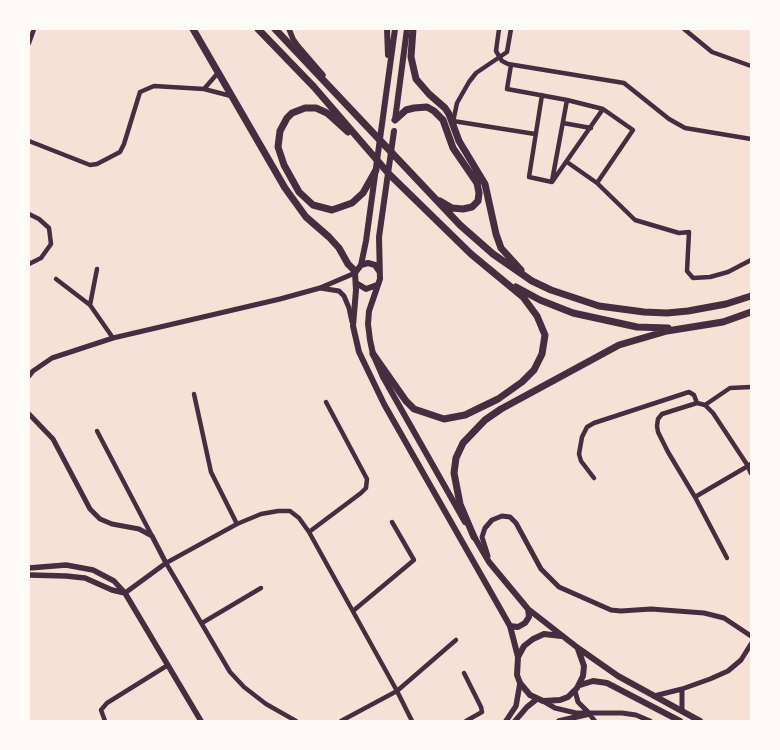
<!DOCTYPE html>
<html>
<head>
<meta charset="utf-8">
<style>
	body { margin:0 }
	#map { position:relative; width:780px; height:750px; overflow:hidden; background:#f7e1d7; font-family:Jost,sans-serif }
	canvas { display:block }
	.frame { position:absolute; inset:0; border:30px solid #fffaf5; pointer-events:none }
</style>
</head>
<body>
<div id="map">
<canvas width="780" height="750"></canvas>
<div class="frame"></div>
</div>
<script>
const ctx = document.querySelector('canvas').getContext('2d');
ctx.lineJoin = 'round';
function shape(rows) {
  const path = new Path2D();
  for (const r of rows) {
    path.moveTo(r[0], r[1]);
    for (let i = 2; i < r.length; i += 2) path.lineTo(r[i], r[i + 1]);
  }
  return path;
}
function strokePath(path, color, width, dash) {
  ctx.strokeStyle = color;
  ctx.lineWidth = width;
  ctx.lineCap = dash ? 'butt' : 'round';
  ctx.setLineDash(dash || []);
  ctx.stroke(path);
}
strokePath(shape([
	[499,29,496,51,502,61,508,64,624,83,669,119,685,128,751,139],
	[684,29,712,52,751,66],
	[29,43,34,29],
	[511,65,507,89,567,100,603,109,633,130,597,183],
	[217,74,204,89,231,96],
	[542,95,529,177,552,182,603,109],
	[453,121,535,134],
	[453,122,457,103,469,82,476,73,507,52,511,29],
	[563,123,591,128],
	[29,141,90,165,97,164,120,152,124,144,140,92,154,86,204,89],
	[567,162,597,183,635,220,679,233,689,232,687,271,693,278,710,277,728,272,751,260],
	[552,181,567,100],
	[29,214,39,219,49,228,51,244,41,258,29,264],
	[56,279,90,305,113,338],
	[90,305,97,269],
	[194,394,211,472,237,524],
	[705,405,730,388,751,387],
	[97,431,152,536],
	[594,478,581,461,579,454,582,437,587,427,594,423,689,392,694,395,697,403],
	[695,497,668,452,658,432,657,426,658,419,662,414,697,403,705,405,713,413,748,466,695,497,727,558],
	[309,532,361,493,366,488,367,479,326,402],
	[353,611,414,560,392,522],
	[202,623,261,588],
	[464,673,481,707,482,712,466,721],
	[589,714,595,721],
	[105,721,101,710,107,703,168,665],
	[296,721,266,704,244,687,230,672,166,563,237,524,261,514,278,511,290,511,299,518,309,532,397,691,412,721],
	[341,721,397,691,456,640]
]), '#4a2c40', 4.5);
strokePath(shape([
	[320,288,339,291,344,296,349,308,352,322],
	[29,376,33,371,52,358,113,338,280,299,320,288,355,273],
	[29,414,53,439,90,509,100,519,112,524,139,529,152,536,166,563,125,593],
	[751,464,748,466,751,473],
	[488,556,482,537,485,528,492,520,502,516,510,517,516,523,541,569,559,587,611,610,621,611,651,609,704,613,724,618,751,636],
	[575,691,578,702,589,713],
	[654,696,682,689,710,679,728,671,741,660,751,644],
	[543,701,555,708,576,713,622,713,636,715,650,721],
	[682,711,682,689]
]), '#4a2c40', 5);
strokePath(shape([
	[289,29,293,39,298,46,323,75],
	[29,568,66,565,93,570,114,581,125,593,201,721],
	[29,575,66,576,85,578,112,590,125,593],
	[506,721,516,706,520,683],
	[515,721,527,707,537,699],
	[559,721,589,714]
]), '#4a2c40', 5.5);
strokePath(shape([
	[387,29,388,55],
	[395,120,407,29],
	[394,131,379,237,380,279,369,311,368,324,370,340,373,354,383,377,465,522],
	[361,265,366,241,395,29],
	[379,271,375,265,368,263,361,265,355,273,356,290,353,326,359,352,384,404,510,626,518,657,517,675,520,683,530,695,543,701,560,700,568,697,577,688,583,676,584,666,578,649],
	[356,283,366,289,377,285],
	[472,533,489,562,528,609,578,648,618,676,700,721],
	[510,626,518,627,525,623,529,617,528,609],
	[518,657,524,646,533,639,544,634,561,636],
	[580,685,593,681,607,683,680,721]
]), '#4a2c40', 6);
strokePath(shape([
	[193,29,285,188,306,217,329,237,339,248,348,264,355,271],
	[258,29,314,87,389,174,471,254,523,297,537,316,545,335,542,354,534,370,522,382,498,399,465,415,444,419,414,409,406,401,373,354],
	[275,29,460,225,493,254,532,281,551,290,599,306,644,312,667,313,688,311,726,304,751,296],
	[413,29,411,57,416,79,429,94,445,108,449,114,459,141,485,184,496,234,501,248,521,270],
	[395,120,406,110,414,108,427,107,434,111,443,120,453,148,477,183,479,193,478,201,472,207,463,209,452,208,440,201],
	[348,132,327,113,316,108,305,108,292,113,287,118,280,131,278,147,284,165,299,192,313,205,332,210,352,203,363,193,376,170],
	[516,287,540,300,573,313,637,327,668,328],
	[474,537,460,504,454,473,456,458,463,443,485,420,501,409,619,345,667,331,723,322,751,312]
]), '#4a2c40', 7);
</script>
</body>
</html>
